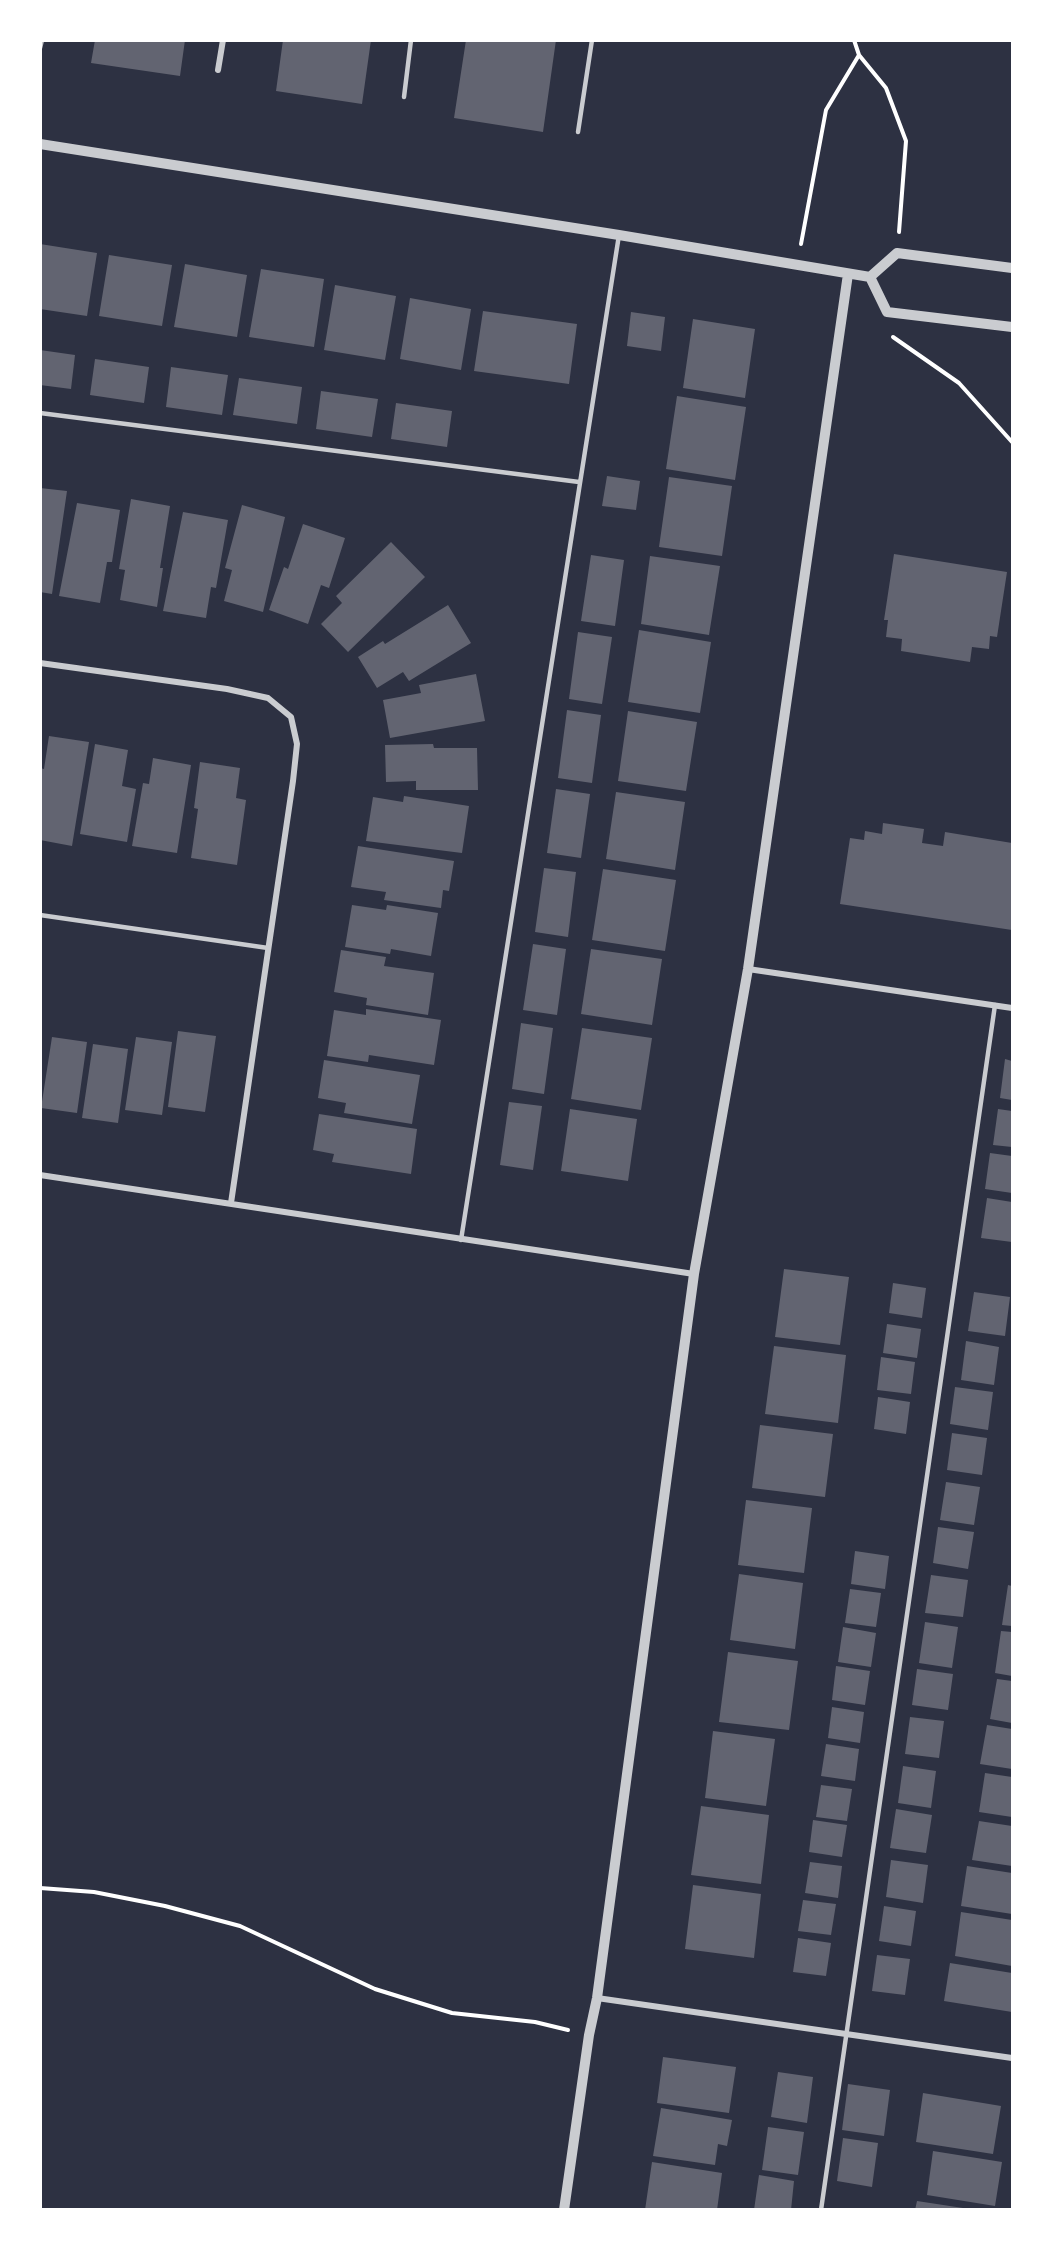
<!DOCTYPE html>
<html>
<head>
<meta charset="utf-8">
<style>
	body { margin:0 }
	#map { position:relative; width:1053px; height:2250px; overflow:hidden; background:#2d3142; font-family:"Exo 2",sans-serif }
	canvas { display:block }
	.frame { position:absolute; inset:0; border:42px solid #fff; pointer-events:none }
</style>
</head>
<body>
<div id="map">
<canvas width="1053" height="2250"></canvas>
<div class="frame"></div>
</div>
<script>
const ctx = document.querySelector('canvas').getContext('2d');
ctx.lineJoin = 'round';
function fillPath(path, color) {
  ctx.fillStyle = color;
  ctx.fill(path, 'evenodd');
}
function shape(rows) {
  const path = new Path2D();
  for (const r of rows) {
    path.moveTo(r[0], r[1]);
    for (let i = 2; i < r.length; i += 2) path.lineTo(r[i], r[i + 1]);
  }
  return path;
}
function strokePath(path, color, width, dash) {
  ctx.strokeStyle = color;
  ctx.lineWidth = width;
  ctx.lineCap = dash ? 'butt' : 'round';
  ctx.setLineDash(dash || []);
  ctx.stroke(path);
}
fillPath(shape([
	[95,40,185,40,180,76,91,63],
	[283,40,371,40,362,104,276,91],
	[466,40,556,40,543,132,454,118],
	[40,244,97,253,87,316,40,309],
	[109,255,172,265,162,326,99,316],
	[185,264,247,275,237,337,174,327],
	[261,269,324,279,314,347,249,337],
	[335,285,396,296,385,360,324,350],
	[410,298,471,309,461,370,400,359],
	[483,311,577,324,569,384,474,371],
	[631,312,665,317,661,351,627,346],
	[693,319,755,329,745,398,683,388],
	[40,350,75,355,71,389,40,385],
	[95,359,149,367,144,403,90,395],
	[171,367,228,375,222,415,166,407],
	[239,378,302,387,297,424,233,415],
	[321,391,378,399,372,437,316,429],
	[677,396,746,407,735,480,666,469],
	[396,403,452,411,447,447,391,439],
	[607,476,640,481,636,510,602,506],
	[669,477,732,486,722,556,659,547],
	[40,488,67,491,52,594,40,592],
	[131,499,170,506,160,568,163,568,157,607,120,600,125,570,119,569],
	[77,503,120,510,112,562,107,562,100,603,59,596],
	[242,505,285,517,263,612,224,601,232,570,225,568],
	[183,512,228,520,216,588,211,587,206,618,163,611],
	[303,524,345,538,329,588,321,585,308,624,269,610,284,567,288,569],
	[391,542,425,577,348,652,321,624,342,603,336,596],
	[894,554,1007,572,997,637,990,636,989,649,972,647,970,662,901,651,902,639,886,637,888,620,884,620],
	[591,555,624,560,615,626,581,621],
	[650,556,720,566,709,635,641,624],
	[448,605,471,643,409,681,403,672,377,688,358,657,383,641,385,644],
	[639,630,711,642,700,713,628,702],
	[578,632,612,637,602,704,569,699],
	[476,674,485,721,390,738,383,700,421,693,419,685],
	[567,710,601,715,592,783,558,778],
	[628,711,697,722,686,791,618,781],
	[49,736,89,742,72,846,40,840,40,768,44,769],
	[95,744,128,750,122,786,136,789,127,842,80,834],
	[433,744,434,748,477,748,478,790,416,790,416,781,386,782,385,745],
	[153,758,191,765,177,853,132,846,143,783,149,784],
	[200,762,240,768,236,798,246,800,237,865,191,858,198,809,194,808],
	[556,789,590,794,581,858,547,853],
	[616,792,685,802,675,870,606,859],
	[404,796,469,806,462,853,366,841,373,797,403,802],
	[883,823,924,829,922,843,943,846,945,832,1012,843,1012,930,840,904,850,838,864,840,865,831,882,834],
	[358,846,454,861,449,891,443,890,441,908,384,900,386,892,351,887],
	[544,868,576,872,568,937,535,932],
	[603,869,676,880,665,951,592,940],
	[352,905,386,910,387,905,438,913,431,956,391,949,390,954,345,947],
	[533,944,566,949,557,1015,523,1010],
	[591,949,662,959,652,1025,581,1014],
	[341,950,386,957,384,966,434,973,428,1015,366,1005,367,998,334,992],
	[366,1009,441,1020,434,1065,369,1055,368,1062,327,1056,334,1010,366,1015],
	[521,1023,553,1028,544,1094,512,1089],
	[582,1028,652,1038,641,1110,571,1099],
	[178,1031,216,1036,205,1112,168,1107],
	[52,1037,87,1042,77,1113,41,1108],
	[136,1037,172,1042,162,1115,125,1110],
	[93,1044,128,1049,118,1123,82,1118],
	[1005,1059,1012,1061,1012,1100,1000,1098],
	[324,1060,420,1075,412,1124,344,1113,346,1103,318,1098],
	[509,1102,542,1106,533,1170,500,1165],
	[570,1109,637,1119,628,1181,561,1171],
	[998,1109,1012,1111,1012,1147,993,1145],
	[319,1114,417,1129,411,1174,332,1162,334,1154,313,1150],
	[990,1153,1012,1156,1012,1193,985,1189],
	[987,1198,1012,1202,1012,1242,981,1238],
	[784,1269,849,1277,840,1345,775,1337],
	[893,1283,926,1288,922,1318,889,1313],
	[974,1292,1010,1297,1005,1336,968,1331],
	[887,1324,921,1329,917,1358,883,1353],
	[966,1341,999,1347,994,1385,961,1380],
	[774,1346,846,1355,838,1423,765,1414],
	[881,1357,915,1362,911,1394,877,1390],
	[955,1387,993,1392,988,1430,950,1424],
	[878,1397,910,1402,906,1434,874,1429],
	[760,1425,833,1434,825,1497,752,1488],
	[952,1433,987,1438,982,1475,947,1470],
	[946,1482,980,1487,974,1525,940,1520],
	[746,1500,812,1508,804,1573,738,1565],
	[938,1527,974,1532,968,1569,933,1563],
	[855,1551,889,1556,885,1589,851,1584],
	[739,1574,803,1583,795,1649,730,1640],
	[931,1575,968,1580,963,1617,925,1613],
	[1008,1585,1012,1586,1012,1626,1002,1625],
	[850,1589,881,1593,876,1627,845,1623],
	[925,1622,958,1627,952,1668,919,1663],
	[843,1627,876,1633,871,1667,838,1662],
	[1001,1631,1012,1632,1012,1676,995,1673],
	[728,1652,798,1661,789,1730,719,1722],
	[836,1666,870,1671,865,1705,832,1700],
	[917,1669,953,1674,948,1710,912,1705],
	[997,1679,1012,1681,1012,1723,990,1719],
	[832,1707,864,1712,860,1743,828,1738],
	[910,1717,944,1721,939,1758,905,1754],
	[987,1725,1012,1729,1012,1769,980,1764],
	[713,1731,775,1739,766,1806,705,1798],
	[826,1744,859,1749,855,1781,821,1776],
	[903,1766,936,1771,931,1808,898,1803],
	[985,1773,1012,1777,1012,1817,979,1812],
	[821,1785,852,1789,847,1821,816,1817],
	[701,1806,769,1815,761,1884,691,1875],
	[896,1809,932,1815,926,1853,890,1848],
	[813,1820,847,1825,842,1857,809,1852],
	[979,1821,1012,1826,1012,1866,972,1860],
	[891,1860,928,1865,923,1903,886,1897],
	[810,1862,842,1866,838,1898,805,1893],
	[967,1866,1012,1873,1012,1914,961,1906],
	[693,1885,761,1894,754,1958,685,1949],
	[803,1900,836,1904,831,1935,798,1931],
	[884,1906,916,1911,911,1946,879,1941],
	[961,1912,1012,1920,1012,1966,955,1956],
	[798,1938,831,1943,826,1976,793,1972],
	[877,1955,910,1959,905,1995,872,1991],
	[950,1963,1012,1973,1012,2012,944,2001],
	[663,2057,736,2067,729,2113,657,2103],
	[778,2072,813,2077,807,2123,771,2117],
	[848,2084,890,2090,884,2136,842,2130],
	[923,2093,1001,2106,993,2154,916,2142],
	[661,2108,732,2120,727,2146,718,2144,715,2165,653,2156],
	[768,2127,804,2132,798,2175,762,2170],
	[843,2138,878,2143,872,2187,837,2181],
	[933,2151,1002,2162,995,2206,927,2195],
	[652,2162,722,2173,717,2210,645,2210],
	[759,2175,794,2181,791,2210,754,2210],
	[917,2201,963,2208,963,2210,915,2210]
]), '#626471');
strokePath(shape([
	[854,40,859,55,886,88,906,141,899,232],
	[801,244,826,110,859,55],
	[893,337,959,383,1012,442],
	[40,1888,94,1892,165,1906,240,1926,375,1989,452,2013,535,2022,568,2030]
]), '#fff', 4);
strokePath(shape([
	[40,48,42,40],
	[404,97,411,40],
	[578,132,592,40],
	[40,413,579,482],
	[40,915,268,948],
	[461,1240,619,235],
	[821,2210,995,1005]
]), '#caccd0', 4.5);
strokePath(shape([
	[218,70,223,40],
	[40,663,227,689,268,698,291,717,297,744,293,781,231,1203],
	[748,969,1012,1008],
	[40,1175,694,1274],
	[597,1998,1012,2058]
]), '#caccd0', 6);
strokePath(shape([
	[40,144,619,235,870,277],
	[870,277,887,312,1012,327],
	[870,277,897,253,1012,268],
	[564,2210,589,2035,597,1998,694,1274,748,969,848,274]
]), '#caccd0', 10);
</script>
</body>
</html>
